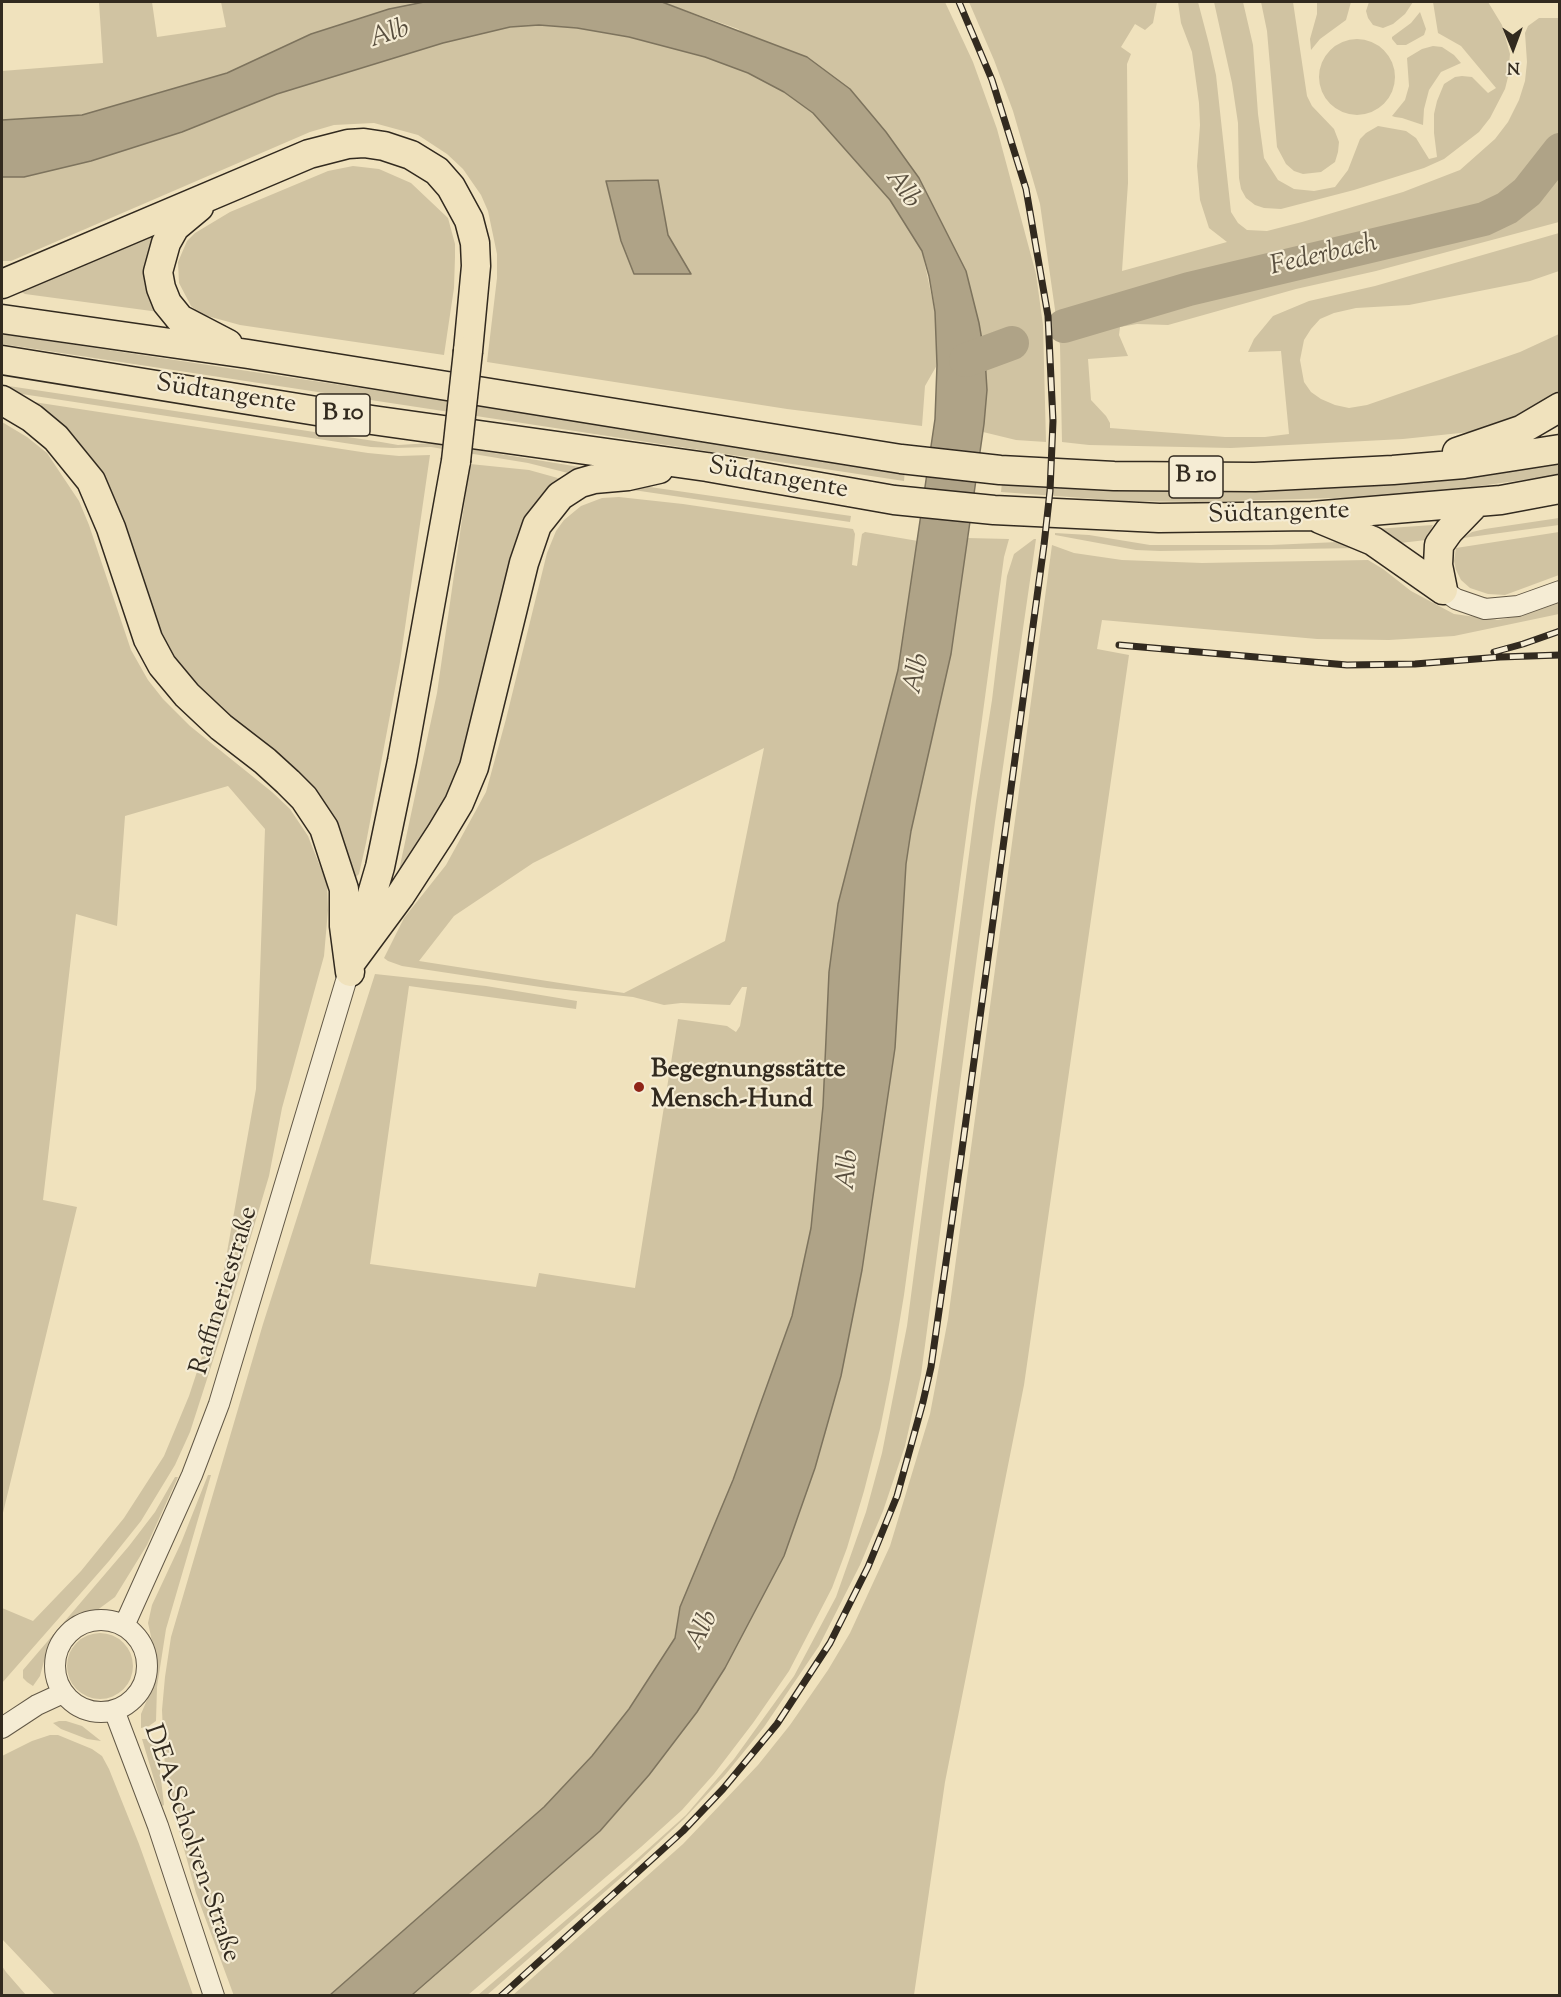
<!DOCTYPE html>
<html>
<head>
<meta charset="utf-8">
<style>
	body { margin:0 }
	#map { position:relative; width:1561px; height:1997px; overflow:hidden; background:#f0e2bd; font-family:"Sorts Mill Goudy",serif }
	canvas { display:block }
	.frame { position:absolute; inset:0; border:3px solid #322a1f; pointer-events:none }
	.north { position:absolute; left:1483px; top:18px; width:60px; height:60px; -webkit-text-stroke:4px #f5ecd4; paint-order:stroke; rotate:179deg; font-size:16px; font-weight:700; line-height:24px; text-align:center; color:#322a1f }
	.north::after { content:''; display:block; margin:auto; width:21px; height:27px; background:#322a1f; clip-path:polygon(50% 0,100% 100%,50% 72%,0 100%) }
</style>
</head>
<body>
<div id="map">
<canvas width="1561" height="1997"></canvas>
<div class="frame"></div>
<div class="north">N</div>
</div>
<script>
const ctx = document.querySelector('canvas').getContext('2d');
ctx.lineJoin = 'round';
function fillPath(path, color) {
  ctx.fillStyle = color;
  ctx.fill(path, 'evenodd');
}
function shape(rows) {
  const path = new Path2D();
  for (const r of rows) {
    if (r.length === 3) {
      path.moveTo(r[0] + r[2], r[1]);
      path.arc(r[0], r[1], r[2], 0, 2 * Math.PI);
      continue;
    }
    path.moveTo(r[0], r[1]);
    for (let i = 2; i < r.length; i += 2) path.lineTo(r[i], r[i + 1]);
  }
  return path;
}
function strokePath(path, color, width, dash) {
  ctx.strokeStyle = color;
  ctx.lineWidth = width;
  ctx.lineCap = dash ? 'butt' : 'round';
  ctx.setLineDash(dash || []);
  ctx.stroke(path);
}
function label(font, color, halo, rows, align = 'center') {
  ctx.font = font + ' "Sorts Mill Goudy",serif';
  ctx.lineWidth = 4.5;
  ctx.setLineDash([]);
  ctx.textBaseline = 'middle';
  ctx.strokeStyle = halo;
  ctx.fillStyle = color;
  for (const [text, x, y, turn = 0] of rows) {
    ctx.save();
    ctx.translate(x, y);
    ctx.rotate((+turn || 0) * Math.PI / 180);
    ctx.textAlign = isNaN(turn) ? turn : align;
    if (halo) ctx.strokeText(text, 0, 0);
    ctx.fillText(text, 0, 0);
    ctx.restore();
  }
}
fillPath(shape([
	[99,2,152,2,157,37,226,27,221,2,424,2,389,9,311,34,227,73,82,115,2,120,2,71,103,63],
	[662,2,945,2,973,62,997,129,1036,274,1043,325,1046,442,1016,440,983,432,984,424,966,271,919,178,738,29],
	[969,2,1157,2,1153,23,1145,30,1135,24,1121,47,1131,54,1127,64,1128,183,1122,271,1227,242,1209,228,1200,200,1197,166,1200,125,1199,103,1192,52,1181,23,1178,2,1198,2,1209,44,1216,75,1231,212,1238,223,1247,230,1267,231,1302,222,1403,192,1460,170,1495,139,1508,122,1519,100,1525,81,1527,62,1525,33,1528,26,1539,18,1559,18,1559,222,1376,271,1296,289,1168,325,1137,324,1120,327,1119,335,1128,356,1088,359,1091,400,1106,416,1110,423,1110,428,1225,437,1265,437,1289,434,1281,351,1248,352,1254,339,1273,316,1309,301,1375,286,1559,233,1559,271,1530,281,1409,305,1356,308,1334,313,1320,319,1311,329,1304,340,1300,360,1304,382,1311,392,1321,399,1335,405,1349,408,1367,405,1520,352,1559,334,1559,395,1489,430,1403,439,1231,448,1089,445,1062,442,1060,345,1040,204,1013,111,994,60],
	[1214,2,1243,2,1253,45,1258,114,1264,158,1278,180,1294,189,1314,191,1335,187,1348,170,1360,139,1366,133,1378,126,1406,131,1416,138,1429,159,1437,157,1434,133,1434,114,1437,101,1444,84,1455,77,1462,76,1472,77,1488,93,1496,88,1461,46,1438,33,1433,2,1488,2,1502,25,1510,54,1508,77,1505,89,1490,118,1479,132,1444,159,1424,168,1354,190,1281,209,1264,208,1255,205,1246,198,1241,189,1239,178,1238,123,1232,83],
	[1261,2,1293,2,1307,96,1312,106,1334,129,1339,142,1338,152,1335,162,1321,172,1303,174,1294,171,1286,164,1277,147,1267,31],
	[1317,2,1351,2,1346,20,1320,39,1311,50,1310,39,1317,14],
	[1369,2,1413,2,1405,14,1393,24,1383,28,1373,25,1368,18,1366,11],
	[1420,12,1426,29,1424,35,1406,45,1397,45,1392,39,1392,37,1411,23],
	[539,25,577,28,629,37,705,57,748,73,784,92,813,113,890,200,922,251,935,312,937,365,925,386,922,426,787,409,487,362,497,278,497,254,488,211,481,195,463,169,447,154,418,135,374,123,334,125,310,132,39,249,11,261,2,261,2,177,24,177,91,161,182,132,277,94,443,43,510,27],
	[658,180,668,235,690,274,634,274,621,241,606,182],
	[1357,77,38],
	[1433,46,1442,47,1454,55,1461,63,1441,72,1429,90,1424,109,1423,125,1402,118,1395,117,1392,116,1405,100,1409,86,1407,58,1422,49],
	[353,166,379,169,411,183,448,218,455,244,455,257,454,288,444,355,240,325,200,314,191,306,179,283,178,262,187,241,195,233,230,212,328,171],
	[158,231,159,312,25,294,18,290],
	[2,334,905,470,904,481,2,344],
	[2,385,381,442,398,445,432,443,586,468,576,475,528,463,431,447,393,448,371,447,2,391],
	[27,401,368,453,399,456,430,455,400,662,366,843,359,874,354,879,348,864,173,666,140,585],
	[2,422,27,437,47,453,79,501,89,525,131,650,148,680,163,699,190,726,272,792,290,809,308,836,327,884,328,910,324,956,282,1108,269,1176,226,1320,190,1432,175,1465,141,1521,109,1561,2,1683,2,1608,33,1621,81,1571,124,1518,164,1456,189,1396,216,1314,256,1089,265,829,228,786,125,816,117,926,76,914,43,1200,77,1207,2,1517],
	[470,464,529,470,565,480,461,779,398,875,437,693],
	[1559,464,1559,475,1472,487,1369,497,1197,502,1124,501,1001,492,1002,482,1170,491,1305,490,1433,480],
	[636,485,851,516,850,522,640,491,623,490],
	[619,497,683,504,853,529,855,534,852,565,857,566,862,534,865,532,918,541,898,670,838,904,829,972,823,1106,811,1228,792,1316,733,1480,680,1607,675,1638,629,1709,592,1756,544,1807,330,1995,234,1996,196,1893,171,1801,165,1770,163,1732,162,1710,165,1677,171,1637,263,1324,375,974,486,986,577,1001,576,1009,409,986,370,1264,536,1287,539,1273,635,1288,678,1019,727,1026,736,1032,740,1026,747,987,742,987,730,1005,681,1003,664,1005,633,997,547,988,402,966,388,961,384,958,404,918,446,865,486,792,506,719,547,553,556,531,564,520,581,506,602,498],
	[764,748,725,941,624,993,419,961,454,916,533,863],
	[1559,518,1559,525,1463,538,1472,532,1485,529],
	[1433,525,1426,540,1392,544,1375,529],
	[1559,532,1559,575,1505,595,1488,594,1470,588,1461,580,1456,570,1454,561,1456,548],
	[1055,533,1089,535,1150,545,1271,545,1338,542,1361,548,1160,551,1136,550,1055,535],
	[967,538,1009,539,1004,557,904,1295,890,1379,880,1429,864,1491,847,1548,832,1588,789,1671,753,1723,714,1774,682,1810,641,1847,468,1995,412,1996,600,1831,649,1775,697,1712,725,1668,841,1376,862,1270,895,1048,906,864,911,831,951,654],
	[1034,539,1036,539,995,822,921,1375,905,1446,883,1511,860,1565,819,1646,764,1727,725,1775,684,1819,624,1875,487,1995,478,1995,627,1868,686,1815,734,1759,794,1676,836,1597,866,1512,882,1453,907,1326,976,801,992,700,1007,576,1014,554],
	[1052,545,1074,553,1122,560,1202,563,1368,560,1383,569,1411,591,1454,614,1498,620,1524,615,1559,603,1559,614,1454,636,1389,640,1317,639,1102,620,1097,649,1129,655,1024,1385,945,1782,914,1995,513,1995,683,1844,758,1765,790,1725,828,1670,850,1633,890,1546,930,1414,948,1319],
	[208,1475,211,1475,166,1629,157,1687,156,1721,149,1726,141,1728,141,1714,155,1681,156,1671,156,1659,148,1623,152,1605,181,1543],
	[175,1477,178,1477,147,1545,115,1597,96,1611,77,1617,65,1624,55,1636,47,1650,40,1676,33,1686,27,1682,23,1678,23,1670,129,1546,155,1512],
	[100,1666,33],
	[59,1721,66,1721,82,1726,101,1741,87,1739,61,1729,53,1723],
	[50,1735,58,1735,92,1749,102,1756,109,1769,139,1844,193,1995,55,1995,2,1939,2,1756,32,1741],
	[142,1739,147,1739,157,1745,164,1805,162,1806],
	[2,1966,6,1972,26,1995,2,1995]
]), '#d0c3a2');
const water = shape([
	[424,2,662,2,807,57,850,89,886,132,919,178,966,271,979,323,985,358,987,390,984,424,951,654,911,831,906,864,895,1048,862,1270,841,1376,815,1468,784,1556,725,1668,697,1712,649,1775,600,1831,412,1995,330,1995,544,1807,592,1756,629,1709,675,1638,680,1607,733,1480,792,1316,811,1228,823,1106,829,972,838,904,898,670,935,419,937,365,935,312,929,276,922,251,890,200,813,113,784,92,748,73,705,57,629,37,577,28,539,25,510,27,443,43,277,94,182,132,91,161,24,177,2,177,2,120,82,115,227,73,311,34,389,9,424,2],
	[658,180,668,235,691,274,634,274,621,241,606,181,658,180]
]);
fillPath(water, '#afa387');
strokePath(water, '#7d735d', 1.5);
strokePath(shape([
	[1064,326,1189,289,1484,219,1507,208,1527,192,1560,150],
	[966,360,1012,343]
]), '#afa387', 34);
const minor = shape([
	[1443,590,1456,599,1485,609,1518,606,1560,591],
	[101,1666,46],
	[124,1626,192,1475,219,1404,352,961],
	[114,1710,158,1826,214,1996],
	[2,1728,37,1705,63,1693]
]);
const highway = shape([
	[199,207,175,227,166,243,158,272,161,288,167,303,180,319,228,344],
	[2,284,309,154,348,144,364,143,384,146,411,155,437,171,451,187,469,220,475,243,476,266,468,351],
	[2,319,248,354,901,459,1000,470,1114,476,1255,477,1393,470,1464,464,1560,449],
	[2,360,372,420,707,467,894,500,994,510,1159,518,1312,516,1501,500,1560,489],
	[2,400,32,418,56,438,91,481,111,528,148,639,162,665,187,695,221,727,265,761,288,782,304,798,324,828,344,889,344,926,350,972],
	[1457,452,1521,430,1560,407],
	[1320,519,1373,541,1443,590],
	[1443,590,1438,565,1439,545,1449,531,1477,502],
	[358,942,380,867,402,761,456,461],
	[352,961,400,896,441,833,459,803,474,767,524,563,537,525,560,496,580,483,594,479,628,476,659,469]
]);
strokePath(minor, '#625846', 22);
strokePath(highway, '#322a1f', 31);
strokePath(minor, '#f5ecd4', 20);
strokePath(highway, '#f0e2bd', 28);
const rail = shape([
	[1119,645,1347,665,1415,664,1500,657,1560,655],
	[1494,652,1523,644,1560,631],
	[501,1996,683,1831,723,1789,777,1724,830,1643,868,1567,897,1496,923,1402,931,1367,961,1157,1044,545,1050,491,1053,421,1048,316,1026,189,992,80,959,2]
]);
strokePath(rail, '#322a1f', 7);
strokePath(rail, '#f5ecd4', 4.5, [14]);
const highwayBridge = shape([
	[456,461,468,351]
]);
strokePath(highwayBridge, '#322a1f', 31, []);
strokePath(highwayBridge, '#f0e2bd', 28);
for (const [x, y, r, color] of [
	[639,1087,6,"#8f2418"]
]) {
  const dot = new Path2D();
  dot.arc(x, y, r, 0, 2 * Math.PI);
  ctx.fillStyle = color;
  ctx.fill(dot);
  strokePath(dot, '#f5ecd4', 2);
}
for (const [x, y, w] of [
	[343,415,54],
	[1196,477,54]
]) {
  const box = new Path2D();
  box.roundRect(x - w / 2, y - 21, w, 42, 4.5);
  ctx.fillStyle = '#f5ecd4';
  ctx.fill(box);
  strokePath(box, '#322a1f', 1.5);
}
label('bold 24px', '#322a1f', null, [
	["B 10",343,415],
	["B 10",1196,477]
]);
label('26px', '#322a1f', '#f5ecd4', [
	["Südtangente",226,396,9],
	["Südtangente",778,480,10],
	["Südtangente",1279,515,-2],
	["Raffineriestraße",226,1291,-73],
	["DEA-Scholven-Straße",190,1844,71]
]);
label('bold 26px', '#322a1f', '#f5ecd4', [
	["Begegnungsstätte",651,1072],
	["Mensch-Hund",651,1102]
], 'left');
label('italic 27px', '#584e3e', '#f5ecd4', [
	["Alb",390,36,-18],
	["Alb",901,190,55],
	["Federbach",1324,257,-13],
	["Alb",919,674,-77],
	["Alb",850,1170,-84],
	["Alb",704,1631,-62]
]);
</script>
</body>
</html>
